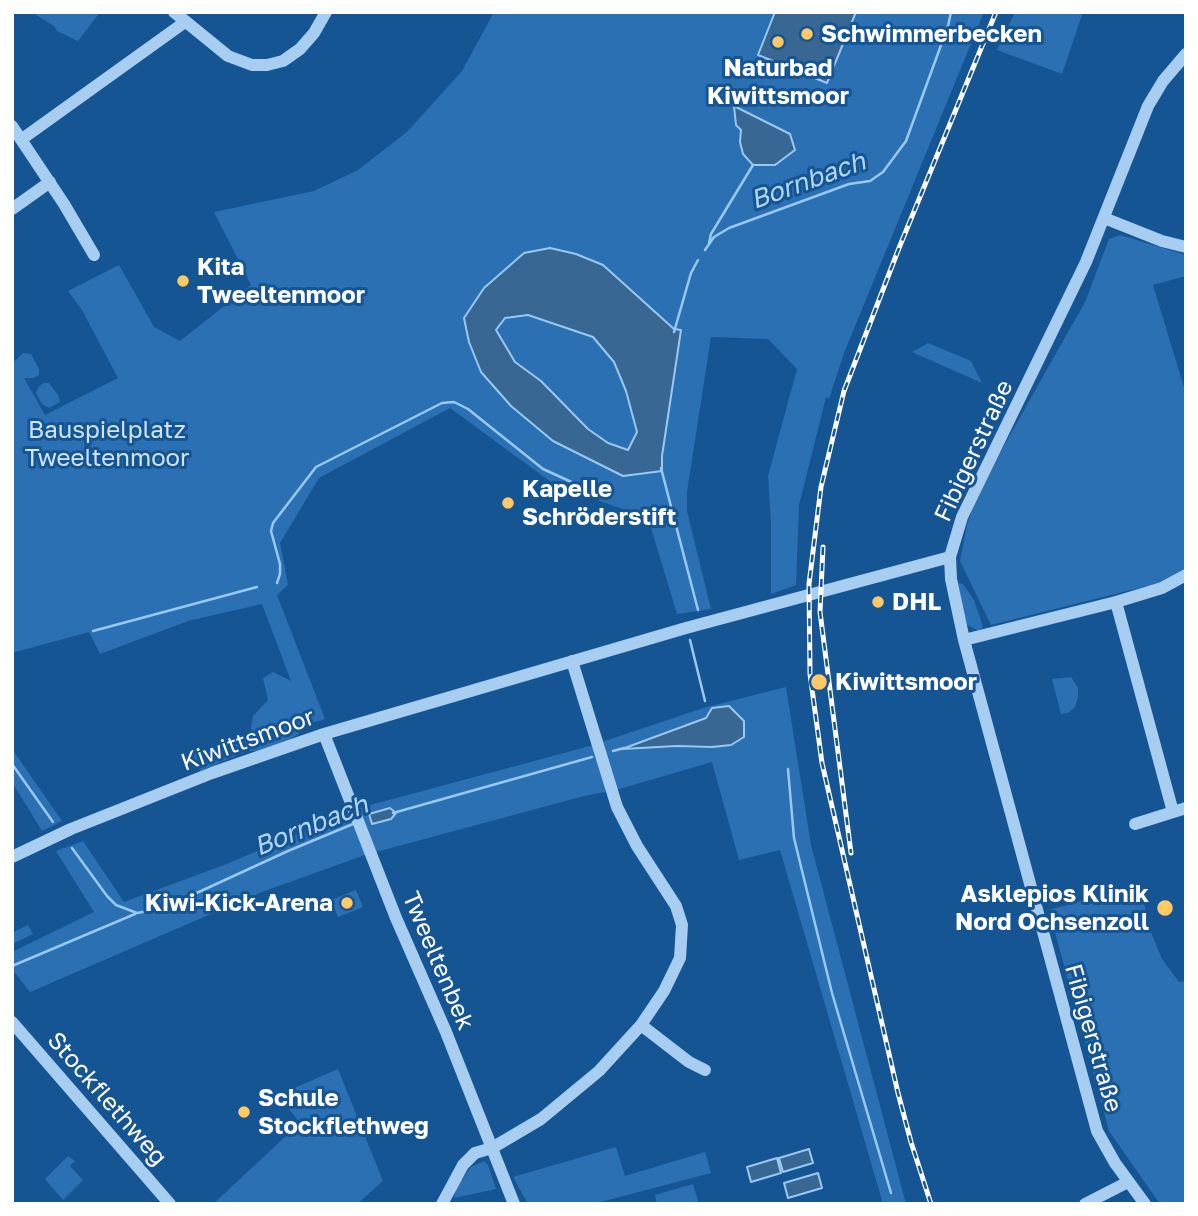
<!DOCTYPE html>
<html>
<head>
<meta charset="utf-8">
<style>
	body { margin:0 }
	#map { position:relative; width:1198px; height:1216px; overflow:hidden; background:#165594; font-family:"Golos Text",sans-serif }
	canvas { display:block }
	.frame { position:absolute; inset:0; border:14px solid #fff; pointer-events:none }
</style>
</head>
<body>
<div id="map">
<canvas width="1198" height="1216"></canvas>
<div class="frame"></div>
</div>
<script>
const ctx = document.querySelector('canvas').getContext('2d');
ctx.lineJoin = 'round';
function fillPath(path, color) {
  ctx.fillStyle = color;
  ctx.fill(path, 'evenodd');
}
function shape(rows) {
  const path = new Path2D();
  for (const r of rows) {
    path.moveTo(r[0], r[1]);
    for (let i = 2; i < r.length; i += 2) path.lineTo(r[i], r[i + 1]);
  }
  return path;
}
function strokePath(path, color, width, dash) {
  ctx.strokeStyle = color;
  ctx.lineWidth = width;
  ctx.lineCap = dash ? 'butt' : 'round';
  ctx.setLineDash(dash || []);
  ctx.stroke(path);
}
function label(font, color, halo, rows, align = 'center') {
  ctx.font = font + ' "Golos Text",sans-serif';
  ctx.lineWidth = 6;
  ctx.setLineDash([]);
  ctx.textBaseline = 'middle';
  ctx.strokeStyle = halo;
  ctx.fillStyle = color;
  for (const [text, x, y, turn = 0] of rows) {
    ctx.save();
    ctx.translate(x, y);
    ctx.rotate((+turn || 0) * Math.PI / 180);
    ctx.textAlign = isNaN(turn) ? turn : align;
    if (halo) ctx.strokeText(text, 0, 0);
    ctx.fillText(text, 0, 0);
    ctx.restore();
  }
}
fillPath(shape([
	[100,12,78,41,57,31,54,26,33,13],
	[494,12,984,12,844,353,829,399,826,397,799,505,796,585,771,594,771,524,768,476,797,369,768,339,711,337,687,492,687,511,711,609,677,614,648,518,555,485,450,408,319,478,280,543,288,585,277,595,325,719,312,723,293,738,265,751,247,751,200,771,193,755,250,735,253,716,268,700,263,678,273,672,291,681,262,604,188,621,100,654,89,632,12,653,12,357,15,361,23,353,31,354,39,369,39,375,34,378,24,378,45,415,118,378,82,310,68,291,119,265,154,327,180,341,251,285,214,212,314,191,358,170,407,132,462,71],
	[603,265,674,329,662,471,623,476,464,318],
	[1015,12,1083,12,1062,74,997,50],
	[1120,235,1186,255,1186,276,1153,285,1186,394,1186,568,1171,580,991,625,960,561,967,525,979,490,1085,302,1109,239],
	[528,315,593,337,614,362,626,391,637,432,628,451,608,443,588,429,541,381,515,362,496,330,505,318],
	[928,343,971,361,982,383,912,352],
	[44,383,49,383,58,395,60,402,49,408,42,404,36,393,39,386],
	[958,583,963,584,974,600,983,627,979,631,967,625,963,613],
	[1071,677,1078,688,1078,697,1075,707,1068,713,1061,714,1052,679],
	[786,687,811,845,906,1204,883,1204,780,850,739,860,712,762,616,790,584,796,365,855,262,892,30,992,12,969,12,952,94,912,56,851,83,841,124,902,224,865,363,807,590,746,703,708],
	[707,718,731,745,712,747,625,748],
	[12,749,62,821,42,831,12,782],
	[1140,885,1150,930,1162,959,1179,982,1186,981,1186,1204,1160,1204,1109,1131,1049,910],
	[356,890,363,907,338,917,331,900],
	[28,925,33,934,12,944,12,933],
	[338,1069,383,1181,357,1204,213,1204,300,1123,278,1095],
	[616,1147,625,1176,705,1152,711,1173,593,1204,528,1204,513,1177],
	[68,1156,75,1161,70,1166,83,1180,63,1200,45,1179],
	[484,1161,488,1165,496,1189,454,1198,456,1189,471,1167],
	[693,1184,699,1204,657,1204,655,1195]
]), '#2a70b3');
const water = shape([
	[775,12,856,12,827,83,758,55,775,12],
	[734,106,790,134,795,150,775,165,753,165,743,154,740,142,741,130,736,125,734,106],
	[550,248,576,254,603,265,674,329,681,330,662,456,662,471,623,476,553,441,511,406,481,372,469,342,464,318,484,288,524,253,550,248],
	[528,315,593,337,614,362,626,391,637,432,628,450,608,443,588,429,541,381,515,362,496,330,505,318,528,315],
	[729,706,744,721,744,737,731,745,712,747,677,746,622,749,706,718,712,708,729,706],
	[390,808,396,813,391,819,372,824,369,814,390,808],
	[809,1149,813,1163,783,1172,779,1158,809,1149],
	[777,1158,781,1173,751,1182,747,1167,777,1158],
	[818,1173,822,1188,788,1198,784,1183,818,1173]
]);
fillPath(water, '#396794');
strokePath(water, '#99c9f3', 2);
strokePath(shape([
	[709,243,711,234,753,165],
	[705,250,714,237,729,228,849,184,870,181,883,172,906,141,948,26,951,12],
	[674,332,691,273,698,260],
	[661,468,698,610],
	[277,583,280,574,280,564,271,531,273,523,316,467,442,403,454,402,468,409,543,469,589,490,601,493,611,491],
	[93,631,257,587],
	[690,640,705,701],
	[613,751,624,748],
	[12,764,53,822],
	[788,769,794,838,832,993,891,1193],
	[393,813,592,757],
	[72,848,107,896,116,905,137,913,164,908,288,851,353,824],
	[12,966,135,914]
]), '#99c9f3', 2.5);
strokePath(shape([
	[174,12,228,56,252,65,267,65,283,61,300,49,314,33,326,12],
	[12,126,64,204,94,255],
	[22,139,185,22],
	[12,209,50,182],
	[1104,218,1162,241,1186,247],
	[1116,602,1173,812],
	[964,640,1116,602,1162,588,1186,575],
	[324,734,396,918,446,1032,514,1204],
	[1135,824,1186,808],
	[12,857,71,829,212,773,324,734,686,628,950,557],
	[12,1022,170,1204],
	[641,1025,689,1062,705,1070],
	[442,1204,463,1165,475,1153,492,1148,541,1119,599,1071,641,1025,664,991,680,958,682,925,676,906,637,846,617,807,572,661],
	[1085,1204,1128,1182],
	[1145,1204,1115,1163,1097,1131,964,640,951,579,950,557,962,517,1086,262,1148,106,1163,81,1186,54]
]), '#a7cdf1', 12);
const rail = shape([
	[823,547,820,612,851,853],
	[931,1204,911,1142,898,1093,822,763,810,674,809,584,821,487,844,391,899,248,996,12]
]);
strokePath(rail, '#fff', 5);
strokePath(rail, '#165594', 2.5, [8]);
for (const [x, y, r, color] of [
	[807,34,7,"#ffc966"],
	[778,42,7,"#ffc966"],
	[183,281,7,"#ffc966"],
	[508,503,7,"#ffc966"],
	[878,602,7,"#ffc966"],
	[819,682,9,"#ffc966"],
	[347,903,7,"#ffc966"],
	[1165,908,9,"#ffc966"],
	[244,1112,7,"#ffc966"]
]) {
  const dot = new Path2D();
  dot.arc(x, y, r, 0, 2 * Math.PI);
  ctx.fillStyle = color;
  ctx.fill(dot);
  strokePath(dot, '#165594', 2.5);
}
label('bold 24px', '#fff', '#165594', [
	["Schwimmerbecken",821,34],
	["Naturbad",778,68,"center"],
	["Kiwittsmoor",778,96,"center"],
	["Kita",197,267],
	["Tweeltenmoor",197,295],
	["Kapelle",522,489],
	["Schröderstift",522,517],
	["DHL",892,602],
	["Kiwittsmoor",835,682],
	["Asklepios Klinik",1149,894,"right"],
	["Nord Ochsenzoll",1149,922,"right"],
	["Kiwi-Kick-Arena",333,903,"right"],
	["Schule",258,1098],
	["Stockflethweg",258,1126]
], 'left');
label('24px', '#cee5fc', '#165594', [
	["Bauspielplatz",107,430],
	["Tweeltenmoor",107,458]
]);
label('24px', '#fff', '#165594', [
	["Fibigerstraße",974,451,-65],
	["Kiwittsmoor",248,740,-20],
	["Tweeltenbek",438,961,67],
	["Fibigerstraße",1093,1038,74],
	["Stockflethweg",107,1099,49]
]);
label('italic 26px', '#b3d7f8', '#165594', [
	["Bornbach",808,181,-20],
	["Bornbach",311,826,-22]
]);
</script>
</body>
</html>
